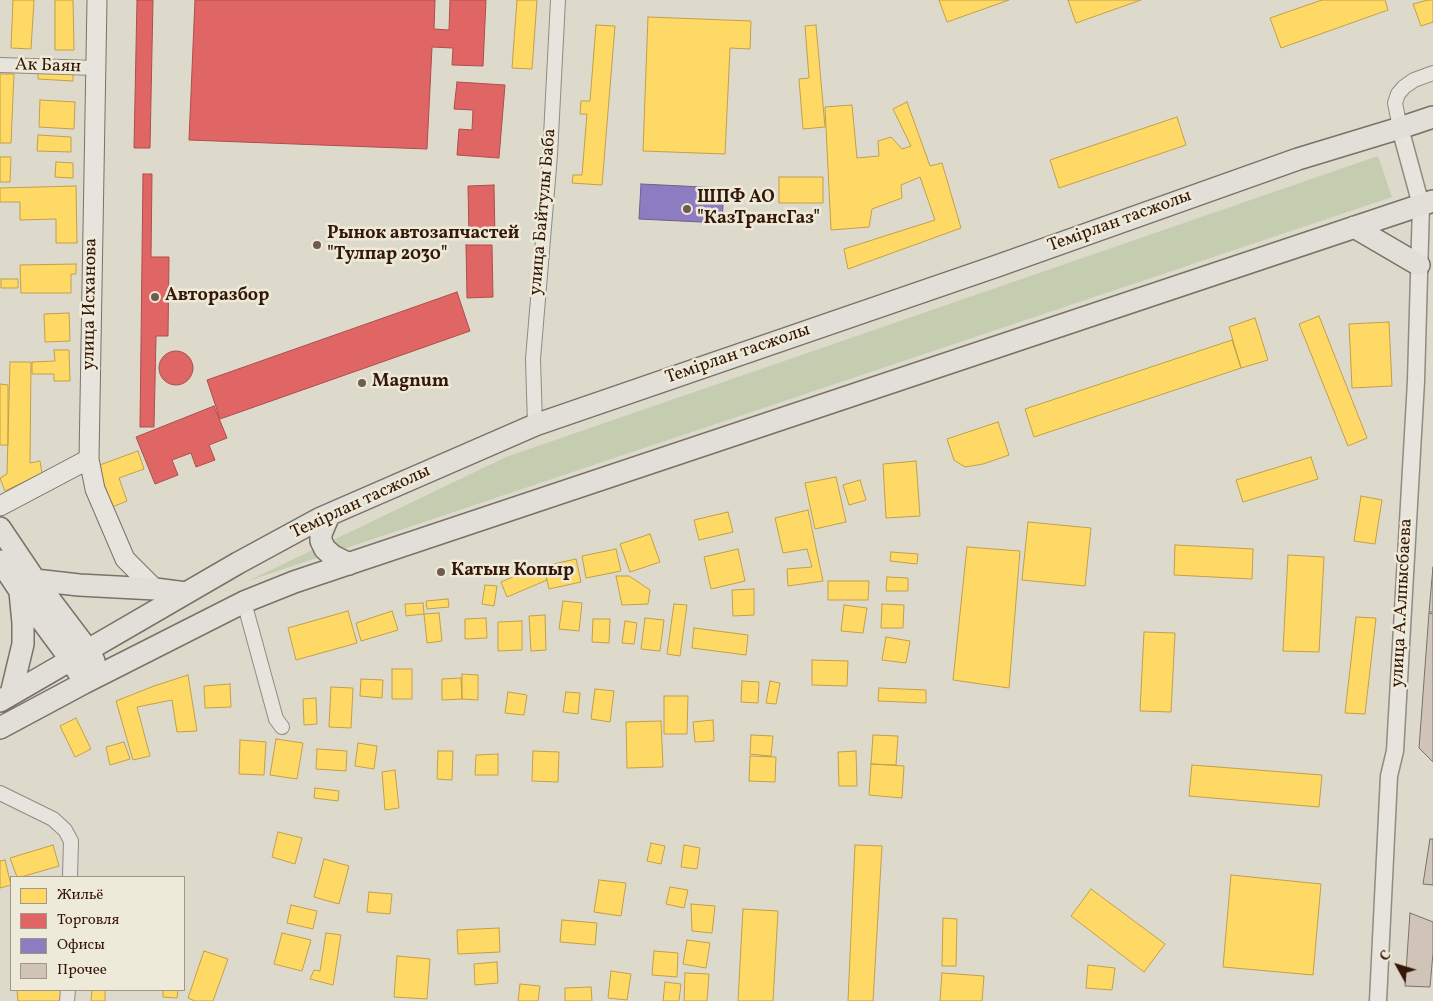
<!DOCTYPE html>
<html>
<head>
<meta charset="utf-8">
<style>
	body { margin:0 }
	#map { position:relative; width:1433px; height:1001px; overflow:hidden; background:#dddacc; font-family:Vollkorn,serif }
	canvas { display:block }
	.legend { position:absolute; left:10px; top:876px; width:175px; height:115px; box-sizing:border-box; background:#eeead9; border:1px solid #a49685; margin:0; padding:6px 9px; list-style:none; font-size:15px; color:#351708 }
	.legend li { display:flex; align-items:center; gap:10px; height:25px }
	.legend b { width:25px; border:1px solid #a49685 }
	.north { position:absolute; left:1373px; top:941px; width:50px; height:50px; -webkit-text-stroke:4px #eeead9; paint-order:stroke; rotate:309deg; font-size:14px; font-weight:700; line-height:20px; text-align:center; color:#351708 }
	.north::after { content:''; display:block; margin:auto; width:18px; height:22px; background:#351708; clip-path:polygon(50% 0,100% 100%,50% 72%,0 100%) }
</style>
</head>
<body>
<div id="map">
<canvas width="1433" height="1001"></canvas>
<ul class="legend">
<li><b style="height:14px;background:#ffd966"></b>Жильё</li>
<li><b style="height:14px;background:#e06666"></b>Торговля</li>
<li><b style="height:14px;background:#8e7cc3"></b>Офисы</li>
<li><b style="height:14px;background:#d0c4b9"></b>Прочее</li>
</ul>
<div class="north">С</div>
</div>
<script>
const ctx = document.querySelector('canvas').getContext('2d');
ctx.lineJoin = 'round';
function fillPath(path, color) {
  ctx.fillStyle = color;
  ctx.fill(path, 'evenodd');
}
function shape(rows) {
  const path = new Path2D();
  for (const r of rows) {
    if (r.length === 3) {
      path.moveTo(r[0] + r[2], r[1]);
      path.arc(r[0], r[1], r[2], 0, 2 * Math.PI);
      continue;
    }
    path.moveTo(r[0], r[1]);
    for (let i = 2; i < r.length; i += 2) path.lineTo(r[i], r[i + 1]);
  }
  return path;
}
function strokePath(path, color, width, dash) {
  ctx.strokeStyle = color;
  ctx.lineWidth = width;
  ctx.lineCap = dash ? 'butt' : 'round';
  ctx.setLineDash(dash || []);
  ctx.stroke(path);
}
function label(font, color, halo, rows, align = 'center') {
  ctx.font = font + ' Vollkorn,serif';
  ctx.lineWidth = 5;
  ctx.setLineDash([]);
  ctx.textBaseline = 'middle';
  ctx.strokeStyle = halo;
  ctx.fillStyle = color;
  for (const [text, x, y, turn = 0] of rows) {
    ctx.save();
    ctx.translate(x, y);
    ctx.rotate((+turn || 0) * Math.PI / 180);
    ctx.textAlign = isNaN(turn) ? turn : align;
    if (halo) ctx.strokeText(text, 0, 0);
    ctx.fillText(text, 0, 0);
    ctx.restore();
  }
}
fillPath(shape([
	[1378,156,1392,197,248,581,506,457]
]), '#c4cdb0');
const homes = shape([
	[13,0,34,0,31,49,11,48,13,0],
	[55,0,73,0,74,50,55,50,55,0],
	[517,0,537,0,532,69,512,68,517,0],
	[939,0,1009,0,947,22,939,0],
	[1068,0,1141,0,1076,23,1068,0],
	[1322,0,1385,0,1388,10,1281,48,1270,18,1322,0],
	[1428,0,1433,0,1433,22,1421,26,1413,4,1428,0],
	[648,17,751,21,750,49,730,48,725,154,643,151,648,17],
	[596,25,615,26,602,185,572,183,573,175,582,175,587,114,580,114,581,101,590,101,596,25],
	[816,25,825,127,803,129,799,79,809,78,805,26,816,25],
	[38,68,73,70,73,81,38,79,38,68],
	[0,74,14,74,11,143,0,143,0,74],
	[40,100,75,102,74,129,39,127,40,100],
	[907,102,930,166,942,163,961,228,848,269,844,249,935,220,920,177,901,185,902,198,872,209,869,227,831,230,825,107,852,105,857,158,879,156,878,141,891,137,902,149,911,146,893,109,907,102],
	[1177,117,1186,145,1059,188,1050,160,1177,117],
	[38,135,71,137,71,152,37,151,38,135],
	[0,157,11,157,10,182,0,182,0,157],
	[56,162,73,163,73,178,55,177,56,162],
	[779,177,823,177,823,203,779,203,779,177],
	[76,186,77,243,56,243,56,219,20,220,20,202,0,202,0,188,76,186],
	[76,264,76,274,71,274,71,293,21,293,20,265,76,264],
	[1,279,18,279,18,288,1,288,1,279],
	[69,313,70,341,45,342,44,314,69,313],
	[1319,316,1367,438,1348,446,1299,324,1319,316],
	[1255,318,1268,360,1241,368,1229,327,1255,318],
	[1389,322,1392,386,1352,388,1349,324,1389,322],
	[1232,340,1241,368,1034,437,1025,409,1232,340],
	[54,350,69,350,70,381,54,381,54,374,32,374,32,362,55,361,54,350],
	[10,362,31,362,30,463,40,461,42,473,5,491,0,478,7,474,10,362],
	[0,384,8,385,8,445,0,445,0,384],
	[998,422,1009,455,983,464,965,467,954,460,947,439,998,422],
	[138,451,144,469,119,478,127,501,112,507,97,466,138,451],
	[1311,457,1318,479,1243,502,1236,480,1311,457],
	[916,461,920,516,886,518,883,464,916,461],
	[836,477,846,522,815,529,805,483,836,477],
	[860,480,866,500,849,505,843,485,860,480],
	[1361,496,1382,500,1375,544,1354,541,1361,496],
	[808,510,823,581,788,586,787,569,812,567,807,549,783,553,775,518,808,510],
	[728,512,733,532,699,540,694,520,728,512],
	[1028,522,1091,528,1085,586,1022,580,1028,522],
	[650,534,660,562,630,572,620,544,650,534],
	[1175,545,1253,549,1252,579,1174,575,1175,545],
	[967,547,1020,551,1009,688,953,680,967,547],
	[616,549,621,571,586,578,582,556,616,549],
	[738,549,745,581,711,589,704,557,738,549],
	[891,552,918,554,917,564,890,561,891,552],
	[1288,555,1324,557,1319,652,1283,651,1288,555],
	[576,559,581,582,549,589,544,566,576,559],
	[541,565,547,580,507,597,501,582,541,565],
	[616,576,629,576,650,590,648,604,622,605,616,576],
	[887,577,908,578,908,591,886,591,887,577],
	[828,581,869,581,868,600,828,600,828,581],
	[485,585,497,586,494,606,482,604,485,585],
	[754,589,754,615,733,616,732,590,754,589],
	[448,599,449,607,427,609,426,601,448,599],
	[563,601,582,603,579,631,559,629,563,601],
	[423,603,424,614,406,616,405,604,423,603],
	[674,604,687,605,680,656,667,654,674,604],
	[882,604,904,605,903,628,881,628,882,604],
	[844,605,867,608,863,633,841,631,844,605],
	[348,611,357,643,296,660,288,628,348,611],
	[392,611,398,630,361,641,356,623,392,611],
	[439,613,442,641,427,643,424,614,439,613],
	[545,615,546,650,531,651,529,616,545,615],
	[1356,617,1376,618,1365,714,1345,713,1356,617],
	[486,618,487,638,465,639,465,619,486,618],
	[645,618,664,620,660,651,641,649,645,618],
	[593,619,610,619,609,643,592,642,593,619],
	[522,621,522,650,498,651,498,622,522,621],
	[625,621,637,623,634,644,622,643,625,621],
	[694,628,748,635,746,655,692,648,694,628],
	[1144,632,1175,633,1171,712,1140,711,1144,632],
	[886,637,910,641,906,663,882,660,886,637],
	[812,660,848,661,847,686,812,685,812,660],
	[392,669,412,669,412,699,392,699,392,669],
	[462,674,478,675,478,700,462,699,462,674],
	[188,675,197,731,177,732,172,700,137,707,150,756,133,760,116,701,154,686,188,675],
	[461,678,462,699,442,700,442,679,461,678],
	[361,679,383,680,382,698,360,696,361,679],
	[742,681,759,682,758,703,741,702,742,681],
	[770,681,780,683,776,704,766,703,770,681],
	[230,684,231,707,205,708,204,686,230,684],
	[331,687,353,688,351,728,329,727,331,687],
	[879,688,926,690,926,703,878,701,879,688],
	[595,689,614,691,610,722,591,719,595,689],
	[508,692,527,695,524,715,505,713,508,692],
	[566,692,580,693,578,714,563,712,566,692],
	[664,696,688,696,687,734,664,734,664,696],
	[316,698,317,724,304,725,303,699,316,698],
	[76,718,91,749,75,757,60,726,76,718],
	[713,720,714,741,695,742,693,722,713,720],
	[661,721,663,767,627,768,626,722,661,721],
	[751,735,773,736,771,756,750,754,751,735],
	[873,735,898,736,896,765,871,764,873,735],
	[276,739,303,743,297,779,270,775,276,739],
	[240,740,266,742,264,775,239,774,240,740],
	[124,742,130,759,110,765,106,747,124,742],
	[358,743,377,746,374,769,355,766,358,743],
	[317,749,347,751,346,771,316,769,317,749],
	[438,751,453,751,452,780,437,779,438,751],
	[533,751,559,752,558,782,532,781,533,751],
	[856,751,857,786,839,786,838,752,856,751],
	[498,754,498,775,475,775,476,755,498,754],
	[750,756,776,757,775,782,749,781,750,756],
	[871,764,904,766,902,798,869,795,871,764],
	[1192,765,1322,775,1319,807,1189,796,1192,765],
	[395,770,399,808,385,810,382,772,395,770],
	[315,788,339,791,338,801,314,798,315,788],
	[278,832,302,838,295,864,272,857,278,832],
	[651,843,665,846,661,864,647,861,651,843],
	[53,845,59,866,21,877,17,877,10,858,53,845],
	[684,845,700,848,697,869,681,867,684,845],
	[855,845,882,846,873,1001,848,1001,855,845],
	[324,859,349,866,339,904,314,897,324,859],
	[5,860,11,885,0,888,0,861,5,860],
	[1231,875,1321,884,1313,975,1223,967,1231,875],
	[599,880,626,883,621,916,594,912,599,880],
	[670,887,688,890,684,908,666,904,670,887],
	[1091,889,1165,944,1144,972,1071,916,1091,889],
	[369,892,392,894,390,914,367,912,369,892],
	[691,904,715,906,712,933,692,931,691,904],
	[291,905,317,911,313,929,287,923,291,905],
	[743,909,778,911,773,1001,738,1001,743,909],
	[943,918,957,919,956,966,942,966,943,918],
	[562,920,597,923,595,945,560,942,562,920],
	[499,928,500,952,458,954,457,930,499,928],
	[282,933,311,940,302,971,274,964,282,933],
	[326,933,341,935,333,985,310,979,314,970,320,971,326,933],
	[687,940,710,943,706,968,683,964,687,940],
	[204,951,228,959,213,1001,195,1001,188,998,204,951],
	[654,951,678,953,677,977,652,975,654,951],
	[397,956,430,959,427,999,394,997,397,956],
	[497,962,498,983,475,985,474,964,497,962],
	[1088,965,1115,968,1112,990,1086,988,1088,965],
	[611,971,631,974,627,1000,608,998,611,971],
	[685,973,709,974,707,1001,684,1001,685,973],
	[942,973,984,976,982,1001,940,1001,942,973],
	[665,982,681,984,679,1001,663,1001,665,982],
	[520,984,540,986,538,1001,518,1001,520,984],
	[591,987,592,1001,565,1001,565,988,591,987],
	[17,990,61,990,60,1001,18,1001,17,990],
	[92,990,105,990,105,1001,91,1001,92,990],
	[163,990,178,990,177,998,163,997,163,990]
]);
fillPath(homes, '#ffd966');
strokePath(homes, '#c29f4a', 1);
const shops = shape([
	[137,0,153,0,150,148,134,148,137,0],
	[195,0,435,0,434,29,449,30,450,0,486,0,483,66,452,65,453,48,432,47,427,149,189,140,195,0],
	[457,82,505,85,499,158,457,155,459,129,472,130,473,110,454,109,457,82],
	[143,174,152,174,151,257,169,257,168,336,156,336,154,427,140,427,143,174],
	[494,185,495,237,469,238,468,186,494,185],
	[466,245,492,245,493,297,467,298,466,245],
	[457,292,470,331,220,419,207,380,457,292],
	[176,368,17],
	[214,406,227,438,209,445,215,460,196,467,191,453,172,460,178,475,155,484,136,437,214,406]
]);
fillPath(shops, '#e06666');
strokePath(shops, '#ad4e4a', 1);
const offices = shape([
	[641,184,724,188,722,223,639,219,641,184]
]);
fillPath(offices, '#8e7cc3');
strokePath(offices, '#735e8b', 1);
const building = shape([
	[1433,567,1433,612,1429,612,1433,567],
	[1429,613,1433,614,1433,762,1419,748,1429,613],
	[1430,839,1433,839,1433,885,1423,884,1430,839],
	[1410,913,1433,922,1433,953,1430,987,1405,986,1410,913]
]);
fillPath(building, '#d0c4b9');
strokePath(building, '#787268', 1);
const minor = shape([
	[0,65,96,68],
	[1400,128,1395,103,1398,94,1404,87,1414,80,1433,73],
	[535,425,533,359,550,155,558,0],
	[244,602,276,719,282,727],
	[0,793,53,819,65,830,71,841,70,877],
	[67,1001,68,990]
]);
const tertiary = shape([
	[1378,1001,1389,776,1395,751,1416,381,1421,205,1400,128]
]);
const secondary = shape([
	[97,0,89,459,95,489,125,559,155,589],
	[0,506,89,459]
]);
const primary = shape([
	[1354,227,1419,265],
	[329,515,321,534,321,541,325,549,333,556,349,564],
	[0,528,35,580,88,650,94,661],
	[0,561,20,591,71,660,78,672],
	[35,580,79,585,155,589,186,593],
	[11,694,23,644,23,623,20,592],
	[0,701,238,563,319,519,535,425,997,266,1298,159,1400,128,1433,117],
	[0,728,84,683,244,602,294,582,1433,201]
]);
strokePath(minor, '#918b82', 16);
strokePath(tertiary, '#918b82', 19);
strokePath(secondary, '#787268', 21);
strokePath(primary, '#787268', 24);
strokePath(minor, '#e6e4dd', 14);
strokePath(tertiary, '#e6e4dd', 16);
strokePath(secondary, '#e6e4dd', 19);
strokePath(primary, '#e1dfd7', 21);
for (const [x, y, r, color] of [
	[687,209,5,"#705b4d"],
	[317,245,5,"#705b4d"],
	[155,297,5,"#705b4d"],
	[362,383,5,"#705b4d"],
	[441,572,5,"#705b4d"]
]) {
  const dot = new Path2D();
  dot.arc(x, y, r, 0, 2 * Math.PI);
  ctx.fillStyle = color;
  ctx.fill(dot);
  strokePath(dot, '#eeead9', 2);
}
label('18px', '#351708', '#eeead9', [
	["Ак Баян",48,67,2],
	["улица Байтулы Баба",544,212,-85],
	["Темірлан тасжолы",1120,222,-20],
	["улица Исханова",91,304,-89],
	["Темірлан тасжолы",738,355,-19],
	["Темірлан тасжолы",361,503,-25],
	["улица А.Алпысбаева",1403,603,-87]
]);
label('bold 18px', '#351708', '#eeead9', [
	["ШПФ АО",697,199],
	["\"КазТрансГаз\"",697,220],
	["Рынок автозапчастей",327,235],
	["\"Тулпар 2030\"",327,256],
	["Авторазбор",165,297],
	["Magnum",372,383],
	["Катын Копыр",451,572]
], 'left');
</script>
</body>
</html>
